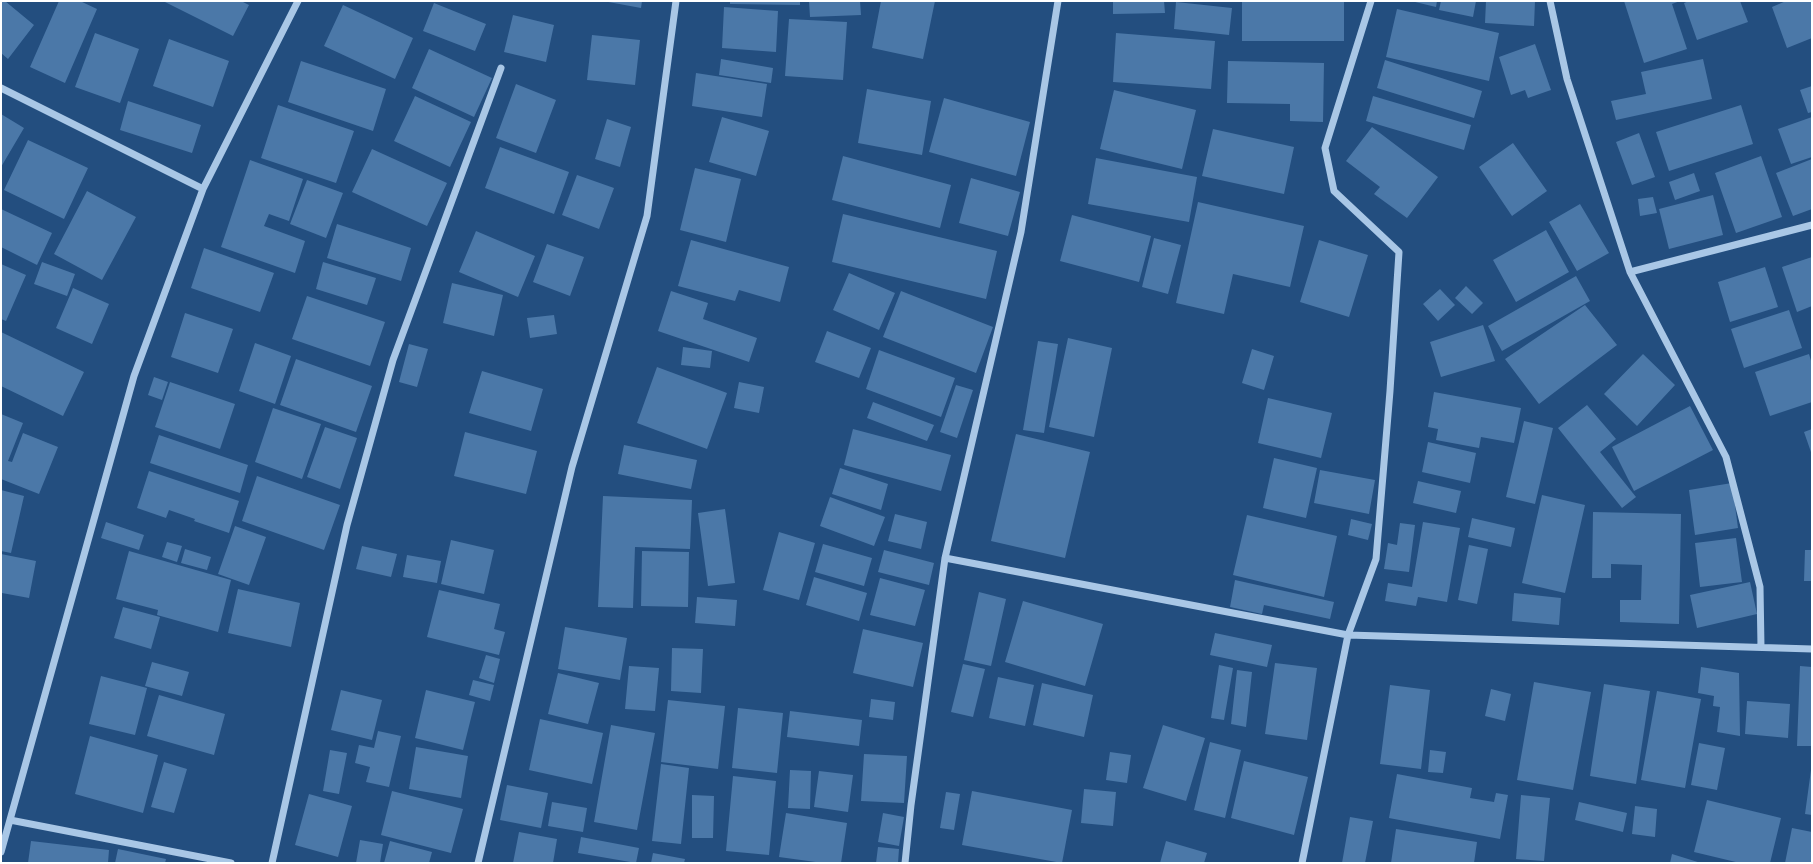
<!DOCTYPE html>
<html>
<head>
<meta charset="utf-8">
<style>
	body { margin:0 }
	#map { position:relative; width:1813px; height:864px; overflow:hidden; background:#234e7f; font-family:Ubuntu,sans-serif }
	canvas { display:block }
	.frame { position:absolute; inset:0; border:2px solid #fff; pointer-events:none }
</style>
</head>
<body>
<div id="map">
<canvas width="1813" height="864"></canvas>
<div class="frame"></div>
</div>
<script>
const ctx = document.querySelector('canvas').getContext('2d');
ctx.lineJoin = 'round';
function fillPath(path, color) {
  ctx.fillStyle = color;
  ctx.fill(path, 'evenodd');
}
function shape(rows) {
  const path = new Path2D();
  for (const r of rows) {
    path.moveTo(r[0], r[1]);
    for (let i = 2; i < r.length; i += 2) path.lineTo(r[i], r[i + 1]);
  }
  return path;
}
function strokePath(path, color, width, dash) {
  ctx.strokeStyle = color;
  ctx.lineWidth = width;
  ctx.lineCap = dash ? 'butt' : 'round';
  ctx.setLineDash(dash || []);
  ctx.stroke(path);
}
fillPath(shape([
	[2,1,5,1,34,25,8,59,1,53],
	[59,1,80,1,97,9,65,83,30,67],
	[163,1,241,1,249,5,233,36],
	[603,1,642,1,641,8],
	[730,1,800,1,800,5,730,4],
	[809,1,860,1,861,15,810,17],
	[881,1,935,1,923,59,872,48],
	[1113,1,1164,1,1165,13,1113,14],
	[1242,1,1344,1,1344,41,1242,41],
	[1411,1,1437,1,1436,7],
	[1441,1,1476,1,1473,17,1439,10],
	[1486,1,1535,1,1534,26,1485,23],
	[1624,1,1680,1,1672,4,1687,49,1644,63],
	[1689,1,1740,1,1748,22,1697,40,1684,3],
	[1786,1,1812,1,1812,38,1787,48,1772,7],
	[1176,2,1232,8,1229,35,1174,29],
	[434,3,486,24,475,51,423,31],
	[343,5,413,38,395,79,324,46],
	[724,7,778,11,776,52,722,48],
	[1397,9,1499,33,1489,81,1386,57],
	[513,15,554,25,546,62,504,52],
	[789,19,847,22,843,80,785,76],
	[95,33,139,49,120,103,75,87],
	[1116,33,1215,41,1211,89,1113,82],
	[592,35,640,40,635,85,587,80],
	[169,39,229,61,213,107,153,86],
	[1535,44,1551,90,1528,98,1525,90,1511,95,1499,57],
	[429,49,492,78,474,117,412,88],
	[721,59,773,68,771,83,719,75],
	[1703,59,1712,99,1616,120,1611,101,1646,94,1641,72],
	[1385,60,1482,91,1474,118,1377,88],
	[301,61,386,89,373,131,288,102],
	[1228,61,1324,63,1323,122,1290,121,1290,104,1227,103],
	[696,73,767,84,762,117,692,106],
	[516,84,556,100,536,153,496,138],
	[1812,86,1812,112,1808,113,1800,90],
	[867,89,931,101,922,155,858,143],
	[1114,90,1196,110,1182,169,1100,149],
	[415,96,471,122,450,167,394,141],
	[1373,96,1471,125,1464,150,1366,121],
	[944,98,1030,122,1016,176,929,152],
	[128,101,201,125,192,153,120,130],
	[278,105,354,131,336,183,261,158],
	[1741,105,1753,144,1669,171,1656,132],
	[1,114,24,128,1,167],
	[722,117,769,131,756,176,709,162],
	[1812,117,1812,157,1791,164,1778,129],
	[607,119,631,127,620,167,595,159],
	[1372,127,1438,177,1407,218,1374,194,1380,187,1346,161],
	[1213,129,1294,147,1284,194,1202,176],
	[1639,133,1655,177,1632,185,1616,142],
	[28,140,88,168,64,219,4,190],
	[1513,143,1547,191,1512,216,1479,167],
	[500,147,569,172,554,214,485,188],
	[372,149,447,183,427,226,352,192],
	[843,156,951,185,940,228,832,200],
	[1761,156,1782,217,1736,233,1715,173],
	[1096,158,1197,177,1189,222,1088,204],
	[1812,159,1812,209,1793,216,1776,173],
	[250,160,303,179,289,221,269,214,264,226,305,241,295,273,221,247],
	[695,168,741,179,726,242,680,230],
	[1694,173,1700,191,1675,200,1669,182],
	[577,175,614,188,599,229,562,215],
	[971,178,1020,192,1008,236,959,223],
	[307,180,343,193,326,238,290,224],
	[87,191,136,217,102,280,54,254],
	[1713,195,1723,235,1669,249,1659,209],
	[1653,197,1657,213,1640,216,1638,199],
	[1198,202,1304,226,1290,287,1233,274,1224,314,1176,303],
	[1580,204,1609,253,1577,271,1549,222],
	[1,209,52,233,37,265,1,247],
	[843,214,997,251,986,299,832,262],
	[1072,215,1151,236,1139,282,1060,261],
	[337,224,411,248,401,281,327,258],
	[1546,230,1569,272,1516,302,1493,260],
	[476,231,535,256,518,297,459,272],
	[1154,238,1181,245,1168,294,1142,287],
	[691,240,789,267,780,302,739,290,735,301,678,286],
	[1319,240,1368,255,1349,317,1300,302],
	[547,244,584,257,570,296,533,282],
	[204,248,274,273,260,312,191,288],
	[1812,257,1812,306,1797,312,1782,267],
	[42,262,75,274,67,296,34,284],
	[323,262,376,278,367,305,316,289],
	[1,264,26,275,6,321,1,319],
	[1765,267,1778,307,1730,322,1718,282],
	[849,273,895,293,879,330,833,310],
	[1576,276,1590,301,1502,351,1488,326],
	[452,283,503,295,494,336,443,323],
	[1466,286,1483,303,1472,314,1455,298],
	[73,288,109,304,92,344,56,328],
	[1440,289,1455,305,1438,321,1423,304],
	[671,291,708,303,703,319,757,338,749,362,658,331],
	[901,291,993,327,976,373,883,337],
	[307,296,385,322,370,366,292,339],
	[1585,305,1617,345,1539,404,1505,359],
	[1789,310,1802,348,1744,368,1731,329],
	[185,313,233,329,218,373,171,357],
	[554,315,557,334,530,338,527,318],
	[1483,325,1495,361,1441,377,1430,342],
	[827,331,871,348,859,378,815,362],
	[1,332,84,372,63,416,1,386],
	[1068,338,1112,348,1094,437,1049,427],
	[1038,341,1058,344,1044,433,1023,430],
	[255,343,291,356,275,404,239,391],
	[409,344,428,349,417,387,399,382],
	[683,347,712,351,710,368,681,365],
	[1252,349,1274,356,1264,390,1242,383],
	[879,350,955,378,941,417,866,389],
	[1643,354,1675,385,1637,426,1604,394],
	[1809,354,1812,364,1812,402,1770,416,1755,372],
	[296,359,372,386,356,432,280,405],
	[657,367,727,393,707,449,637,423],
	[482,371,543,389,531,431,469,413],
	[154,377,168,382,162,400,148,395],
	[170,382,235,404,220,449,155,427],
	[739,382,764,387,759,413,734,408],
	[956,385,973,390,957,438,940,432],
	[1434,392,1521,408,1514,443,1481,437,1479,448,1436,440,1438,429,1428,427],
	[1268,398,1332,413,1321,458,1258,443],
	[873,402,934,425,927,441,867,418],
	[1587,405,1616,439,1600,452,1636,497,1622,508,1558,428],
	[1690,406,1713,450,1634,491,1612,447],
	[273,408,321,424,302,479,255,462],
	[1,414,23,423,8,461,12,462,23,433,58,447,39,494,1,479],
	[1524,421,1553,428,1535,504,1506,497],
	[325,427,357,438,340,489,307,477],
	[853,429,951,455,941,491,844,465],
	[1812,429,1812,455,1804,432],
	[465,432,537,451,526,494,454,476],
	[1016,434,1090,452,1065,558,991,541],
	[159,435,248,465,240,493,150,463],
	[1428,442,1476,453,1470,483,1422,472],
	[624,445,697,460,691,489,618,474],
	[1274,458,1317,468,1306,518,1263,508],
	[840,468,888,484,881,510,832,494],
	[1320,470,1375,480,1369,514,1314,503],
	[149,471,239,501,229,533,194,521,195,519,169,510,166,518,137,508],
	[257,476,340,505,324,550,242,521],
	[1418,481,1461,491,1456,513,1413,503],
	[1732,483,1738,528,1695,535,1689,490],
	[1,490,24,496,11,553,1,551],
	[1542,495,1585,505,1565,593,1522,583],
	[603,496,692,500,690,549,635,547,633,608,598,607],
	[830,497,885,517,874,546,820,526],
	[725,509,735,583,708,586,698,513],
	[1593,512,1681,514,1679,624,1620,622,1620,600,1641,600,1642,565,1611,564,1611,578,1592,578],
	[895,514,927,522,921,549,888,541],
	[1247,515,1337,536,1324,597,1233,575],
	[1472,518,1515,528,1511,547,1468,537],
	[1351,519,1372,524,1368,540,1348,535],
	[106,522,144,535,139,550,101,538],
	[1423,522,1460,528,1447,602,1418,597,1416,606,1385,601,1388,583,1412,587],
	[1400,523,1415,525,1409,572,1384,569,1388,543,1397,545],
	[235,526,266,537,249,585,218,574],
	[779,532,815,543,799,600,763,590],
	[1736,538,1742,582,1700,587,1695,543],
	[451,540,494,550,484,594,441,584],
	[167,542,182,546,177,562,162,557],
	[823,544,872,558,864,586,815,572],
	[1469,545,1488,549,1477,604,1458,600],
	[362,546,397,554,391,577,356,569],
	[185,549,211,557,207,570,181,563],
	[884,550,934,563,929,585,878,572],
	[1805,550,1812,550,1812,581,1804,581],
	[129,551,231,580,218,632,157,615,158,610,116,599],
	[642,551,689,552,688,607,641,606],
	[1,554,36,561,29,598,2,593],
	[407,555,441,561,437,583,403,577],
	[814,577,867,593,859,621,806,605],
	[880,578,925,590,915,626,870,615],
	[1235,580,1334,602,1330,619,1264,605,1262,614,1230,607],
	[1750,582,1757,614,1697,628,1690,595],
	[238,589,300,603,291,647,228,633],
	[439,590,500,604,494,629,505,632,499,655,427,637],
	[979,592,1006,599,991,666,964,660],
	[1514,593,1561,598,1559,625,1512,621],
	[697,597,737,600,735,626,695,623],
	[1023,601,1103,624,1085,686,1005,662],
	[123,607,160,617,151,649,114,638],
	[565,627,627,638,620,680,558,669],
	[863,629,923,643,913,687,853,673],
	[1215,633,1272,645,1267,667,1210,655],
	[672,648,703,649,701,693,671,691],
	[486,655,500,659,494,683,479,678],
	[152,662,189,672,182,696,145,686],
	[1275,663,1317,668,1307,740,1265,734],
	[963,664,985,669,973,717,951,712],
	[1219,665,1233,668,1224,720,1211,718],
	[629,666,659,668,655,711,625,709],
	[1800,666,1812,667,1812,746,1797,746],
	[1701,667,1739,673,1740,736,1717,732,1720,707,1713,706,1714,696,1698,693],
	[1237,670,1252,672,1246,727,1231,724],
	[558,673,599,683,588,724,548,714],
	[101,676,147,688,135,735,89,724],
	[998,677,1034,685,1025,726,989,718],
	[473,680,494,685,490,701,469,695],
	[1534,682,1591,692,1573,790,1517,780],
	[1042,683,1093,695,1084,737,1033,725],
	[1604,684,1650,691,1636,784,1590,776],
	[1390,685,1430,690,1421,769,1380,764],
	[1491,689,1511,694,1505,721,1485,716],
	[341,690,382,700,372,740,331,730],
	[426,690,475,702,463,750,415,738],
	[1657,691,1701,699,1685,788,1641,780],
	[159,695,225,714,214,755,147,736],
	[871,699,895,702,893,720,869,717],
	[668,700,725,706,718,769,661,762],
	[1747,701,1790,704,1788,738,1745,734],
	[738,708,783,713,777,773,732,768],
	[790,711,862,720,859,746,787,737],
	[540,719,603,733,592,784,529,770],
	[611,725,655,733,637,830,594,822],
	[1163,725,1205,738,1186,801,1143,788],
	[378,731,401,736,389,787,366,782,370,767,355,763,359,745,374,748],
	[90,736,158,755,143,813,75,794],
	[1210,742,1241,750,1225,818,1194,810],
	[1699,743,1725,748,1717,790,1691,785],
	[416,747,468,756,461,798,409,789],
	[330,750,347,753,339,794,323,791],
	[1430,750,1446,752,1443,773,1428,772],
	[1110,752,1131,755,1127,783,1106,780],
	[864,754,907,756,904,803,861,801],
	[1244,761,1308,777,1294,835,1231,818],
	[164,762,187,769,174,813,151,807],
	[661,764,689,768,681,844,652,841],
	[790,770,811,771,810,809,788,808],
	[1811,770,1812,770,1812,815,1805,814],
	[819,771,853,775,848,812,814,807],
	[1397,774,1472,788,1470,798,1494,802,1496,793,1508,795,1500,839,1389,818],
	[733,776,776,781,769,855,726,851],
	[507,785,548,793,541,828,500,820],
	[1084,789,1116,792,1113,826,1081,823],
	[392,791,463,809,451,853,381,835],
	[972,791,1072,810,1062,863,962,845],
	[946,792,960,794,954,830,940,828],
	[309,794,352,806,338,857,295,845],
	[692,795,714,796,713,838,692,838],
	[1521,795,1550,798,1544,861,1516,859],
	[1707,800,1781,818,1770,863,1740,863,1694,852],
	[552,802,587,808,583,832,548,826],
	[1579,802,1627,813,1623,832,1575,820],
	[1635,806,1657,809,1655,837,1632,834],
	[786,813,847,823,841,863,823,863,779,857],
	[883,813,904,817,899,846,878,842],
	[1350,817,1373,821,1365,863,1342,863],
	[1792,828,1812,832,1812,863,1785,863],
	[1396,829,1477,842,1474,863,1391,863],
	[519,832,557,839,553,863,513,863],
	[581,837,639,848,636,863,578,853],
	[360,840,383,844,380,863,356,863],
	[31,841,109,850,108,863,28,863],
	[390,841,432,852,429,863,384,863],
	[1166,841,1207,853,1204,863,1160,863],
	[878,847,899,849,898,863,876,863],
	[118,849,166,859,165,863,115,863],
	[653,853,685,859,684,863,651,863],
	[1672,854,1701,863,1670,863]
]), '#4b78a8');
strokePath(shape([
	[1550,1,1567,79,1630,272,1726,457,1760,587,1761,647],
	[1,88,203,189],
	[1630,272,1812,225],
	[945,558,1348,635,1812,649],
	[10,820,231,863],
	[1,852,134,376,203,189,298,1],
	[272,863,347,525,393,360,501,68],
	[478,863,572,467,647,216,676,1],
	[905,863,911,805,945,558,1021,232,1058,1],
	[1302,863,1348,635,1376,559,1390,391,1399,252,1334,191,1325,148,1371,1]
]), '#a9c7e6', 7);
</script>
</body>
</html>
